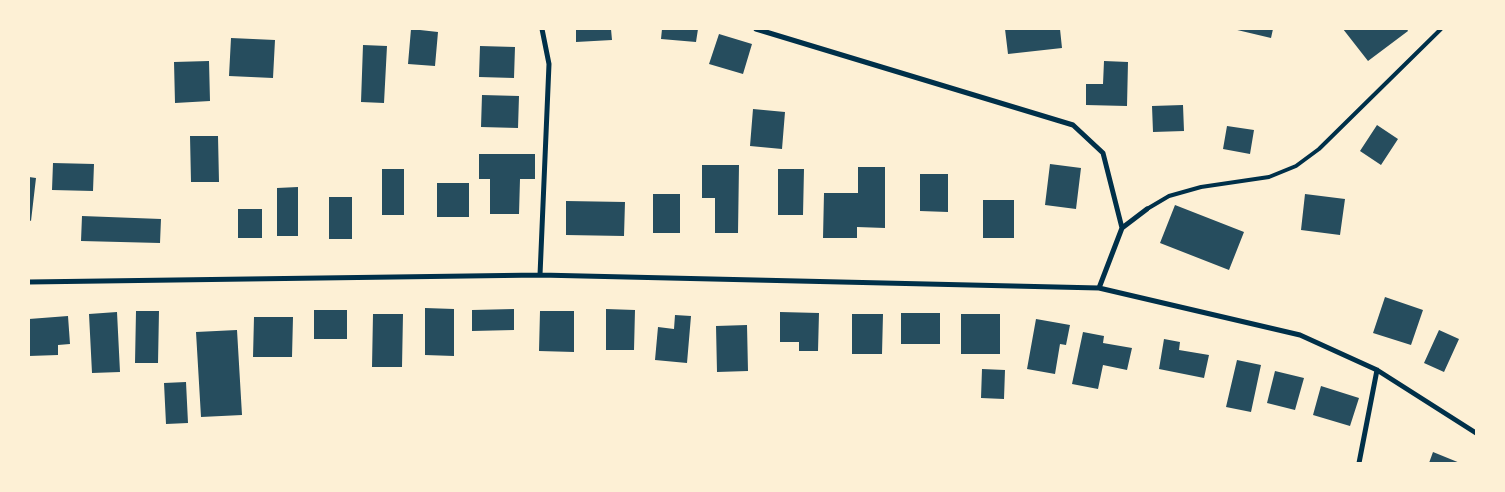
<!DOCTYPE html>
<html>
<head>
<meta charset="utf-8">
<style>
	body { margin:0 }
	#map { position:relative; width:1505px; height:492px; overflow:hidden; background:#fdf0d5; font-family:Inter,sans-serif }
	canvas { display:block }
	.frame { position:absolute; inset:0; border:30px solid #fdf0d5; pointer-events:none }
</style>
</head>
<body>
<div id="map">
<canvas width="1505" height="492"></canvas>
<div class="frame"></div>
</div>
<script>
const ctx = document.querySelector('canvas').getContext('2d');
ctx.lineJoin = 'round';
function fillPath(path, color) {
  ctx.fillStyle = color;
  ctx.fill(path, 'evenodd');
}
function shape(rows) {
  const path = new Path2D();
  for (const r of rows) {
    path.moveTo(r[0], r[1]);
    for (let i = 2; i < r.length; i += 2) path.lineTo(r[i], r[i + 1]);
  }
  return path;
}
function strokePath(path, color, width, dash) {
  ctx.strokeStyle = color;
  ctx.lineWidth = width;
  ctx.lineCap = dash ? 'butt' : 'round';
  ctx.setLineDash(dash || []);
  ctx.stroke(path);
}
fillPath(shape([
	[411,29,438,32,435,66,408,64],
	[576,29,611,29,612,40,576,42],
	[662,29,698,29,696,42,661,39],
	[1005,29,1060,29,1062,48,1008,54],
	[1233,29,1273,29,1271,38],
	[1343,29,1407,29,1408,31,1368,61],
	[719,34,752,44,743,74,709,64],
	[231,38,275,40,273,78,229,76],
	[363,45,387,46,384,103,361,102],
	[480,46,515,47,514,78,479,77],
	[209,61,210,101,175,103,174,62],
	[1104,61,1128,62,1127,106,1086,105,1086,84,1103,84],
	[482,95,519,96,518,128,481,127],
	[1183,105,1184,131,1153,132,1152,106],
	[753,109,785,112,782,149,750,146],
	[1377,125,1398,139,1381,165,1360,151],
	[1227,126,1254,130,1250,154,1223,149],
	[190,136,218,136,219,182,191,182],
	[479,154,535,154,535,179,520,179,519,214,490,214,490,179,479,179],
	[53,163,94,164,93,191,52,190],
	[1050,164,1081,168,1076,209,1045,205],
	[702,165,739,165,738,233,715,233,715,198,702,198],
	[858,167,885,167,885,228,857,227,857,238,823,238,824,193,858,193],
	[382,169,404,169,404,215,382,215],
	[778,169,804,169,803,215,778,215],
	[920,174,948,174,948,212,920,211],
	[29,177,36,178,31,221,29,220],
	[437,183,469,183,469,217,437,217],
	[298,187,298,236,277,236,277,188],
	[653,194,680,194,680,233,653,233],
	[1305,194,1345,199,1340,235,1301,230],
	[329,197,352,197,352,239,329,239],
	[983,200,1014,200,1014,238,983,238],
	[566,201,625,202,624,236,566,235],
	[1175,205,1244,232,1229,270,1160,243],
	[238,209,262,209,262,238,238,238],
	[82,216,161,219,160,243,81,241],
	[1385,297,1423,310,1411,345,1373,333],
	[425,308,454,309,454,356,425,355],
	[514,309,514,330,472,331,472,310],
	[606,309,635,310,634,350,606,350],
	[314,310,347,310,347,339,314,339],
	[136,311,159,311,158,363,135,363],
	[540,311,574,311,574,352,539,351],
	[117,312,120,372,92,373,89,314],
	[780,312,819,313,818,351,799,351,799,342,780,342],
	[901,313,940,313,940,344,901,344],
	[373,314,403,314,402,367,372,367],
	[852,314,883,314,882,354,852,354],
	[961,314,1000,314,1000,354,961,354],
	[675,315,691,316,687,363,655,360,658,327,674,329],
	[68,316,70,344,58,345,58,355,29,356,29,319],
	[254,317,293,317,292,357,253,357],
	[1036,319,1070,325,1066,345,1060,344,1055,374,1027,369],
	[747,325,748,371,717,372,716,326],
	[237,330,242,415,201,417,196,332],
	[1439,330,1459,339,1444,372,1424,363],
	[1083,332,1104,336,1103,343,1132,348,1127,370,1103,365,1098,389,1072,384],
	[1164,339,1180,342,1179,350,1209,355,1204,378,1159,369],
	[1237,360,1261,365,1251,412,1226,407],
	[982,369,1005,370,1004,399,981,398],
	[1275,371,1304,378,1295,410,1267,403],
	[186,382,188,423,166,424,164,383],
	[1321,386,1359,398,1350,426,1313,415],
	[1433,452,1460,463,1429,463]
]), '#264d5e');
strokePath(shape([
	[1147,209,1169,196,1201,187,1269,177,1296,166,1319,149,1441,29]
]), '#003049', 4);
strokePath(shape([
	[756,29,1073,125,1103,153,1122,228],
	[540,275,549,64,542,29],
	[29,282,540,275,1099,288,1300,335,1377,370,1476,433],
	[1099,288,1122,228,1147,209],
	[1359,463,1377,370]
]), '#003049', 5);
</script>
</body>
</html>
